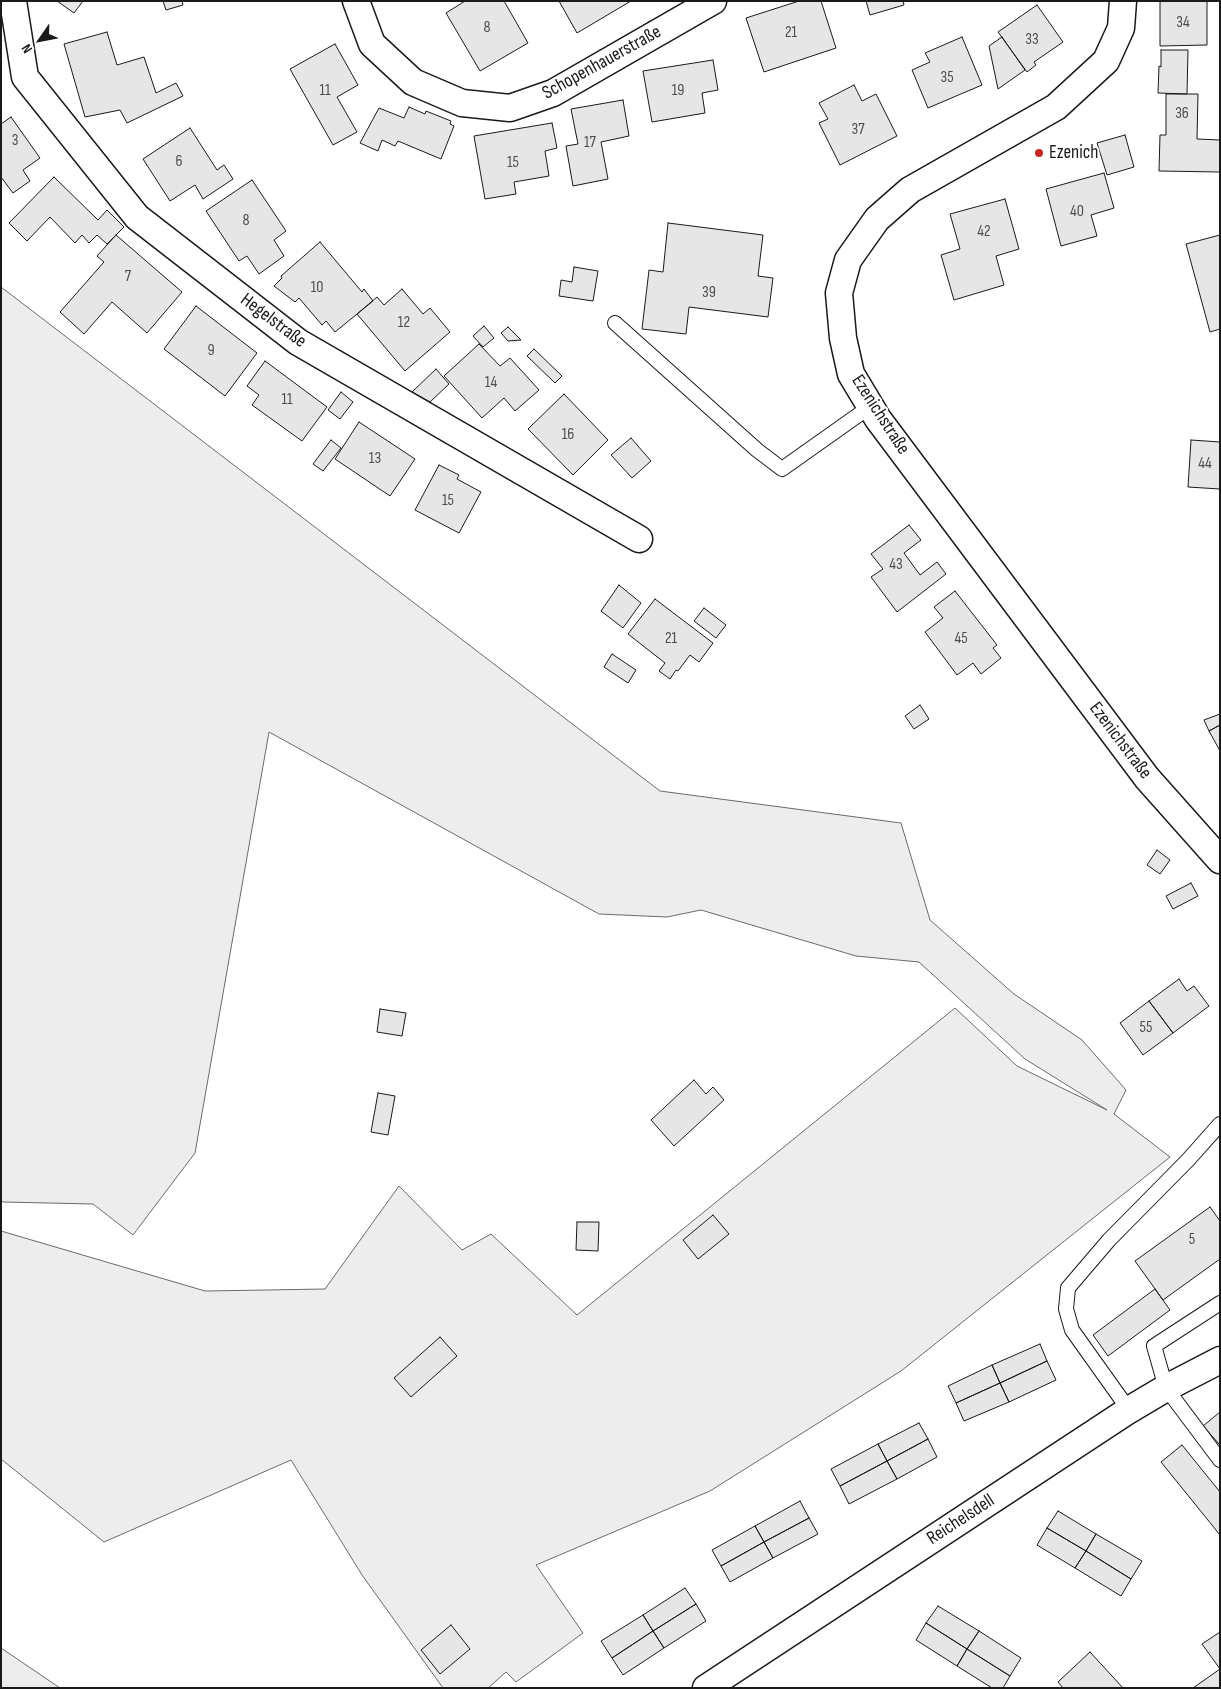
<!DOCTYPE html>
<html>
<head>
<meta charset="utf-8">
<style>
	body { margin:0 }
	#map { position:relative; width:1221px; height:1689px; overflow:hidden; background:#fff; font-family:"Sofia Sans Condensed",sans-serif }
	canvas { display:block }
	.frame { position:absolute; inset:0; border:2px solid #1a1a1a; pointer-events:none }
	.north { position:absolute; left:15px; top:15px; width:50px; height:50px; -webkit-text-stroke:4px #fff; paint-order:stroke; rotate:237deg; font-size:14px; font-weight:700; line-height:20px; text-align:center; color:#1a1a1a }
	.north::after { content:''; display:block; margin:auto; width:18px; height:22px; background:#1a1a1a; clip-path:polygon(50% 0,100% 100%,50% 72%,0 100%) }
</style>
</head>
<body>
<div id="map">
<canvas width="1221" height="1689"></canvas>
<div class="frame"></div>
<div class="north">N</div>
</div>
<script>
const ctx = document.querySelector('canvas').getContext('2d');
ctx.lineJoin = 'round';
function fillPath(path, color) {
  ctx.fillStyle = color;
  ctx.fill(path, 'evenodd');
}
function shape(rows) {
  const path = new Path2D();
  for (const r of rows) {
    path.moveTo(r[0], r[1]);
    for (let i = 2; i < r.length; i += 2) path.lineTo(r[i], r[i + 1]);
  }
  return path;
}
function strokePath(path, color, width, dash) {
  ctx.strokeStyle = color;
  ctx.lineWidth = width;
  ctx.lineCap = dash ? 'butt' : 'round';
  ctx.setLineDash(dash || []);
  ctx.stroke(path);
}
function label(font, color, halo, rows, align = 'center') {
  ctx.font = font + ' "Sofia Sans Condensed",sans-serif';
  ctx.lineWidth = 4;
  ctx.setLineDash([]);
  ctx.textBaseline = 'middle';
  ctx.strokeStyle = halo;
  ctx.fillStyle = color;
  for (const [text, x, y, turn = 0] of rows) {
    ctx.save();
    ctx.translate(x, y);
    ctx.rotate((+turn || 0) * Math.PI / 180);
    ctx.textAlign = isNaN(turn) ? turn : align;
    if (halo) ctx.strokeText(text, 0, 0);
    ctx.fillText(text, 0, 0);
    ctx.restore();
  }
}
const green = shape([
	[1,287,660,791,901,823,930,920,1014,994,1082,1040,1126,1090,1114,1114,1170,1157,901,1371,710,1491,536,1565,583,1633,516,1682,506,1672,488,1688,443,1688,362,1575,291,1460,104,1542,1,1459,1,1231,205,1291,325,1289,399,1186,462,1250,491,1234,577,1315,955,1008,1017,1066,1107,1110,1025,1059,919,962,856,956,701,910,667,917,599,914,269,732,195,1153,133,1235,93,1204,3,1202,1,1200,1,287],
	[1,1648,60,1688,1,1688,1,1648]
]);
fillPath(green, '#ededed');
strokePath(green, '#6a6a6a', 1);
const building = shape([
	[57,1,83,1,74,13,57,1],
	[163,1,182,1,183,5,166,10,163,1],
	[465,1,504,1,528,43,480,71,446,13,465,1],
	[559,1,631,1,577,33,559,1],
	[799,1,821,1,836,48,764,72,746,18,799,1],
	[866,1,903,1,904,5,870,15,866,1],
	[1160,1,1207,1,1207,45,1160,46,1160,1],
	[1037,5,1063,42,1034,62,1036,65,1027,72,998,32,1037,5],
	[107,32,117,65,144,57,156,93,176,83,183,96,127,123,120,110,85,117,64,44,107,32],
	[962,37,982,85,928,108,912,70,930,62,925,53,962,37],
	[1002,37,1025,70,998,89,989,46,1002,37],
	[335,44,358,85,337,97,357,132,333,145,290,69,335,44],
	[1161,50,1188,50,1187,94,1158,93,1159,66,1161,67,1161,50],
	[713,60,718,90,702,93,705,113,652,122,643,71,713,60],
	[854,85,862,101,876,94,897,136,840,165,819,123,828,119,819,103,854,85],
	[1166,94,1198,94,1197,139,1220,140,1220,172,1159,171,1160,135,1166,135,1166,94],
	[623,100,629,136,601,142,608,179,573,186,566,146,578,144,571,109,623,100],
	[409,107,425,114,426,111,451,121,450,124,454,126,441,159,398,141,395,146,382,140,378,151,360,143,379,108,404,118,409,107],
	[11,117,40,158,23,170,30,181,13,193,1,177,1,124,11,117],
	[552,123,557,148,545,151,549,176,514,182,516,194,485,199,474,136,552,123],
	[190,128,217,170,224,165,233,179,203,199,195,185,170,201,143,159,190,128],
	[1125,135,1134,167,1107,175,1097,143,1125,135],
	[1104,173,1114,208,1091,215,1097,236,1061,246,1046,189,1104,173],
	[54,177,98,220,107,210,124,227,107,244,97,235,89,243,82,235,75,243,50,217,27,241,9,223,54,177],
	[252,180,286,231,274,240,284,256,259,274,247,256,239,261,206,211,252,180],
	[1005,199,1019,249,996,256,1004,285,954,300,941,255,960,249,950,214,1005,199],
	[668,223,763,235,758,276,773,278,768,317,689,307,686,334,642,329,649,270,663,272,668,223],
	[116,235,182,292,147,333,112,302,84,334,60,312,104,262,97,256,116,235],
	[1220,235,1220,329,1210,332,1186,244,1220,235],
	[320,242,362,292,364,289,373,301,335,332,326,321,322,325,299,298,295,302,274,286,282,278,281,276,320,242],
	[574,267,598,271,593,301,559,296,561,280,572,282,574,267],
	[402,289,423,314,430,308,450,332,405,371,357,314,377,297,384,305,402,289],
	[196,306,257,353,225,396,164,349,196,306],
	[484,326,494,338,483,347,473,336,484,326],
	[508,327,521,340,508,341,501,333,508,327],
	[479,344,500,366,510,358,539,390,515,411,504,398,482,418,444,376,479,344],
	[534,349,562,376,555,383,527,356,534,349],
	[265,361,327,407,302,441,252,405,259,395,247,386,265,361],
	[436,369,449,384,430,402,412,392,436,369],
	[341,392,353,402,340,419,328,410,341,392],
	[564,394,608,440,573,475,528,429,564,394],
	[359,422,415,459,390,496,335,459,359,422],
	[631,438,651,461,632,478,611,455,631,438],
	[331,440,341,448,323,471,313,464,331,440],
	[1191,440,1220,442,1220,489,1188,487,1191,440],
	[439,465,459,475,457,479,481,492,459,533,415,510,439,465],
	[909,525,921,540,904,553,920,575,937,562,946,574,897,612,871,577,883,569,871,554,909,525],
	[619,585,641,603,623,628,601,611,619,585],
	[955,591,997,645,993,648,1001,658,981,674,973,663,957,675,925,632,943,618,934,607,955,591],
	[655,599,713,643,699,662,690,655,678,671,676,670,670,679,659,671,665,663,628,634,655,599],
	[704,608,726,625,716,638,694,621,704,608],
	[612,654,636,670,628,683,604,667,612,654],
	[920,705,929,719,914,729,905,716,920,705],
	[1220,714,1220,725,1209,731,1204,720,1220,714],
	[1220,725,1220,751,1209,731,1220,725],
	[1157,850,1170,860,1160,874,1147,865,1157,850],
	[1191,883,1198,896,1173,909,1166,896,1191,883],
	[1179,979,1187,991,1194,986,1209,1006,1173,1033,1149,1001,1179,979],
	[1149,1001,1173,1033,1143,1055,1120,1023,1149,1001],
	[380,1009,406,1013,402,1036,377,1032,380,1009],
	[694,1080,706,1094,713,1087,724,1100,674,1146,651,1120,694,1080],
	[378,1093,395,1096,388,1135,371,1132,378,1093],
	[1210,1207,1220,1221,1220,1259,1163,1300,1135,1261,1210,1207],
	[713,1215,729,1234,698,1259,683,1240,713,1215],
	[577,1222,599,1222,598,1251,576,1250,577,1222],
	[1155,1289,1170,1310,1108,1356,1093,1335,1155,1289],
	[440,1337,457,1356,411,1397,394,1378,440,1337],
	[1040,1344,1047,1361,1000,1383,992,1365,1040,1344],
	[1047,1361,1056,1380,1009,1402,1000,1383,1047,1361],
	[992,1365,1000,1383,956,1403,948,1386,992,1365],
	[1000,1383,1009,1402,964,1421,956,1403,1000,1383],
	[1220,1412,1220,1445,1203,1426,1220,1412],
	[919,1423,928,1439,887,1461,878,1444,919,1423],
	[928,1439,937,1457,897,1479,887,1461,928,1439],
	[878,1444,887,1461,840,1486,831,1469,878,1444],
	[1182,1445,1220,1492,1220,1535,1161,1462,1182,1445],
	[887,1461,897,1479,849,1504,840,1486,887,1461],
	[800,1501,809,1518,764,1542,755,1526,800,1501],
	[1058,1511,1096,1534,1086,1551,1047,1528,1058,1511],
	[809,1518,818,1534,773,1558,764,1542,809,1518],
	[755,1526,764,1542,721,1566,712,1550,755,1526],
	[1047,1528,1086,1551,1075,1568,1037,1545,1047,1528],
	[1096,1534,1142,1561,1131,1579,1086,1551,1096,1534],
	[764,1542,773,1558,730,1582,721,1566,764,1542],
	[1086,1551,1131,1579,1121,1596,1075,1568,1086,1551],
	[685,1588,696,1604,653,1631,643,1615,685,1588],
	[696,1604,706,1621,664,1648,653,1631,696,1604],
	[938,1606,979,1631,967,1649,926,1623,938,1606],
	[643,1615,653,1631,612,1658,601,1641,643,1615],
	[926,1623,967,1649,957,1666,916,1640,926,1623],
	[451,1625,470,1649,440,1674,421,1650,451,1625],
	[653,1631,664,1648,623,1675,612,1658,653,1631],
	[979,1631,1021,1658,1010,1676,967,1649,979,1631],
	[1220,1632,1220,1688,1193,1688,1220,1669,1202,1644,1220,1632],
	[967,1649,1010,1676,1003,1688,992,1688,957,1666,967,1649],
	[1090,1652,1123,1688,1063,1688,1058,1682,1090,1652]
]);
fillPath(building, '#e6e6e6');
strokePath(building, '#1a1a1a', 1);
const lane = shape([
	[615,323,757,450,782,469,871,406],
	[1220,1303,1154,1346,1166,1388,1220,1460],
	[1129,1410,1072,1330,1066,1309,1068,1288,1109,1240,1188,1160,1220,1124]
]);
const street = shape([
	[13,1,25,77,137,217,298,342,639,539],
	[356,1,372,44,413,82,462,103,510,108,553,93,713,1],
	[1123,1,1121,28,1106,61,1056,107,910,190,877,219,848,260,839,293,843,338,851,374,878,419,1147,778,1220,860],
	[706,1688,1129,1410,1166,1388,1220,1360]
]);
strokePath(lane, '#1a1a1a', 16);
strokePath(street, '#1a1a1a', 29);
strokePath(lane, '#fff', 14);
strokePath(street, '#fff', 26);
for (const [x, y, r, color] of [
	[1039,153,5,"#c62828"]
]) {
  const dot = new Path2D();
  dot.arc(x, y, r, 0, 2 * Math.PI);
  ctx.fillStyle = color;
  ctx.fill(dot);
  strokePath(dot, '#fff', 2);
}
label('16px', '#4d4d4d', null, [
	["34",1183,23],
	["8",487,28],
	["21",791,33],
	["33",1032,40],
	["35",947,78],
	["11",325,91],
	["19",678,91],
	["36",1182,114],
	["37",858,130],
	["3",15,141],
	["17",590,143],
	["6",179,162],
	["15",513,163],
	["40",1077,212],
	["8",246,221],
	["42",984,232],
	["7",128,277],
	["10",317,288],
	["39",709,293],
	["12",404,323],
	["9",211,351],
	["14",491,383],
	["11",287,400],
	["16",568,435],
	["13",375,459],
	["44",1205,464],
	["15",448,501],
	["43",896,565],
	["21",671,639],
	["45",961,639],
	["55",1146,1028],
	["5",1192,1240]
]);
label('19px', '#1a1a1a', '#fff', [
	["Schopenhauerstraße",602,63,-29],
	["Hegelstraße",273,321,37],
	["Ezenichstraße",880,415,57],
	["Ezenichstraße",1120,741,53],
	["Reichelsdell",961,1520,-33]
]);
label('19px', '#1a1a1a', '#fff', [
	["Ezenich",1049,153]
], 'left');
</script>
</body>
</html>
